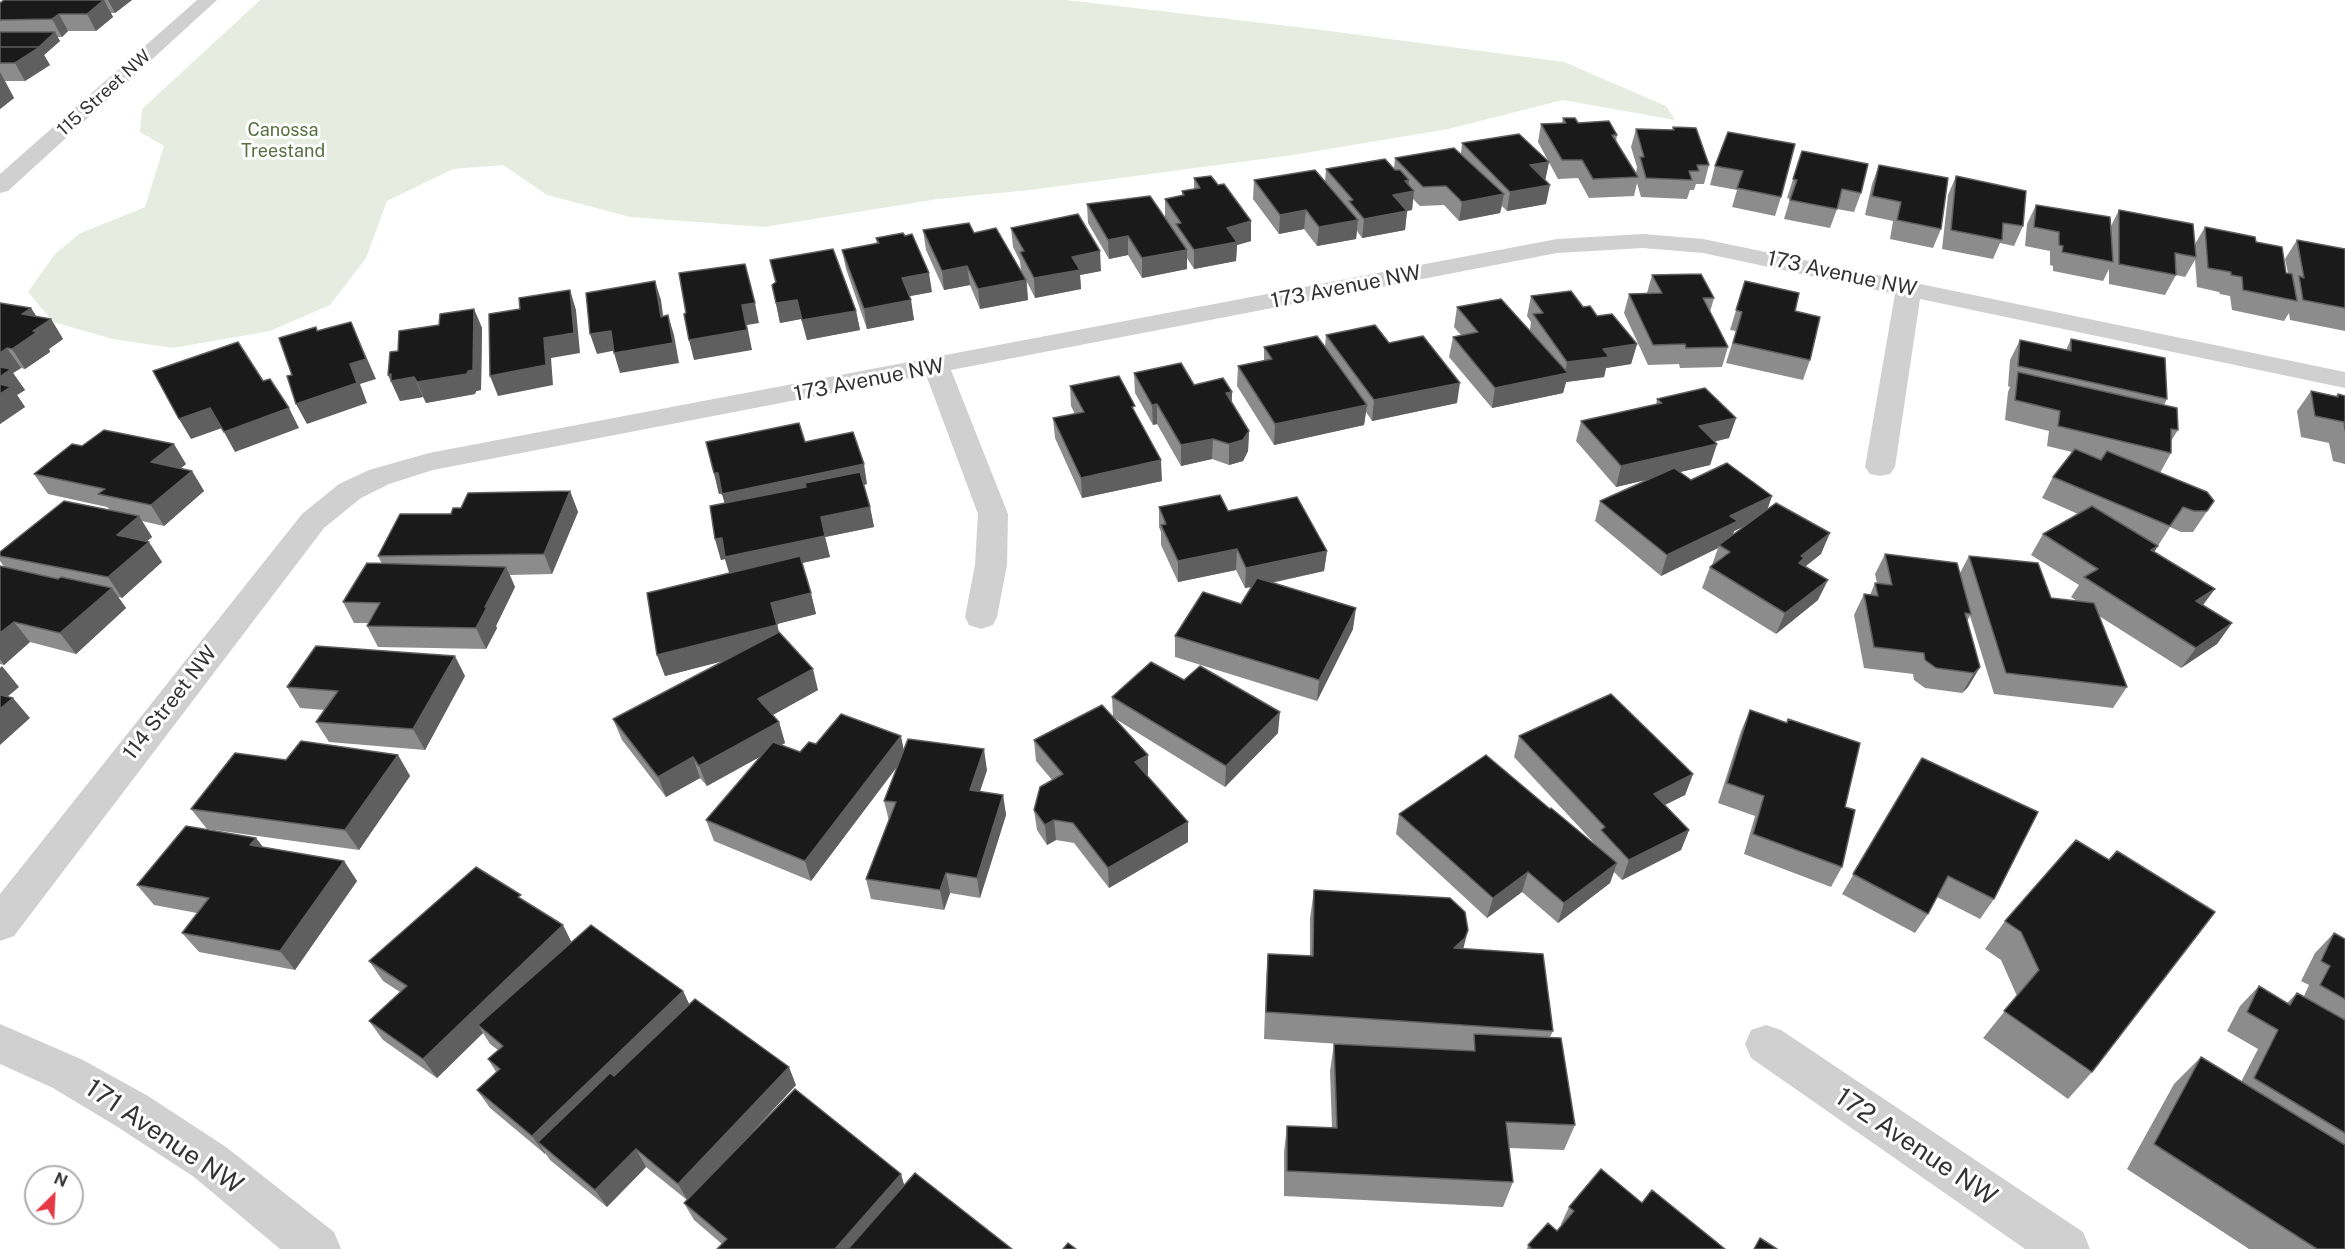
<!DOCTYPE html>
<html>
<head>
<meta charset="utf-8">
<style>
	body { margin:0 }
	#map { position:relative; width:2345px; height:1249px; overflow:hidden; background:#fff; font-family:"Public Sans",sans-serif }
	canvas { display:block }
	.north { position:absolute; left:24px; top:1165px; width:60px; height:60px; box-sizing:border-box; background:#fff; border:2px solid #adadad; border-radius:50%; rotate:24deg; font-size:16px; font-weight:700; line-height:24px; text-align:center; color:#333 }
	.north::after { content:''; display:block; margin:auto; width:21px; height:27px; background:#e63946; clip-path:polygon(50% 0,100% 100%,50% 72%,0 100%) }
</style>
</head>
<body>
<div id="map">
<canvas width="2345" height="1249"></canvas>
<div class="north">N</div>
</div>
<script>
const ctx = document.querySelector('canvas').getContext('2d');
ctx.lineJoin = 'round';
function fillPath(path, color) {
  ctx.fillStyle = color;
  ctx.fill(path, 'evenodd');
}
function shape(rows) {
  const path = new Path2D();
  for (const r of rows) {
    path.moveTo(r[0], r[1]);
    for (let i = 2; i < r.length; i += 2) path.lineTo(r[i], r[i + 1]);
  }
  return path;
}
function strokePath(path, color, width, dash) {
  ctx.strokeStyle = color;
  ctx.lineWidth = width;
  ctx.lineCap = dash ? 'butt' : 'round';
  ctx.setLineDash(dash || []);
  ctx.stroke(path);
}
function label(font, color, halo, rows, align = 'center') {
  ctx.font = font + ' "Public Sans",sans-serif';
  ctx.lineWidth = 6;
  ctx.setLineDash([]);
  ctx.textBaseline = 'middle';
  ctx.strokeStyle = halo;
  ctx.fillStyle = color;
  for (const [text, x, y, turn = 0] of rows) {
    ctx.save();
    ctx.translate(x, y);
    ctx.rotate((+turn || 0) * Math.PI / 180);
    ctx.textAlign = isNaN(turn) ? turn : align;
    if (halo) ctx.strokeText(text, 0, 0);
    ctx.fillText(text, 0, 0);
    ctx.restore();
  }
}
fillPath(shape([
	[260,0,1066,0,1314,29,1564,62,1666,106,1675,120,1563,100,1448,129,1293,155,1030,190,938,199,764,227,630,217,547,195,503,165,453,169,387,201,366,258,330,305,270,331,173,348,113,339,53,322,28,292,55,254,79,234,145,207,164,146,140,132,142,109]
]), '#e6ecdf');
fillPath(shape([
	[197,0,217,0,8,191,0,193,0,174,197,0],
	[1643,234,1703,239,2345,372,2345,388,1920,299,1895,467,1890,474,1880,476,1870,474,1865,467,1895,294,1703,253,1643,248,1557,253,951,370,1008,514,1007,565,997,617,993,625,981,629,969,625,965,617,975,565,978,514,926,375,433,470,389,484,361,498,324,528,14,936,0,941,0,894,302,514,339,484,369,470,429,453,1557,239,1643,234],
	[0,1024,83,1060,148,1096,226,1147,334,1232,341,1249,280,1249,194,1177,116,1126,53,1088,0,1064,0,1024],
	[1766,1025,1781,1030,2083,1232,2090,1249,2025,1249,1751,1058,1745,1044,1751,1030,1766,1025]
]), '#d0d0d0');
fillPath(shape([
	[30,0,132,0,115,13,111,13,113,17,96,31,68,31,62,37,57,37,60,41,44,55,50,65,25,81,5,81,14,98,0,109,0,3],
	[1563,118,1617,135,1616,142,1636,173,1637,167,1631,147,1636,129,1672,130,1673,127,1709,165,1704,184,1696,184,1694,190,1690,190,1687,199,1641,197,1637,183,1634,196,1589,198,1578,178,1558,179,1538,142,1541,124,1562,123],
	[1728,132,1781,197,1775,216,1732,207,1737,190,1710,185,1715,166],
	[1462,143,1549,162,1545,181,1546,204,1507,211,1502,206,1500,213,1459,221,1444,205,1420,206,1413,199,1412,210,1407,211,1405,230,1362,238,1357,231,1356,239,1317,246,1304,229,1279,234,1253,199,1254,180,1325,182,1326,169,1394,169,1395,158,1461,154],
	[1802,151,1861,193,1854,212,1837,209,1830,228,1784,219,1790,199,1787,198],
	[1879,165,1941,229,1933,248,1890,239,1893,221,1865,215,1872,184],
	[1956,176,2023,226,2014,246,2000,243,1993,259,1942,249,1948,195],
	[1194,178,1251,241,1237,245,1236,261,1194,269,1187,258,1187,269,1142,278,1128,255,1109,259,1088,223,1087,204,1165,217,1165,199,1182,196,1182,191,1194,189],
	[2036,205,2111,226,2119,210,2195,244,2205,227,2256,242,2286,273,2288,273,2285,259,2297,240,2345,249,2345,331,2290,320,2289,313,2284,321,2232,310,2230,296,2220,294,2219,292,2197,287,2195,260,2185,277,2176,275,2165,295,2109,284,2109,269,2103,281,2053,271,2053,266,2050,265,2050,251,2025,246,2027,224],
	[1011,228,1101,271,1080,275,1081,289,1035,298,1027,282,1028,300,980,309,970,285,944,290,926,250,923,230,974,233,1021,271,1020,261,1013,247],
	[876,238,932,292,910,296,914,320,867,329,846,269,842,250,877,244],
	[770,260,856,311,860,330,807,340,801,319,780,323,772,285,775,282],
	[1652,275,1714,298,1710,312,1728,347,1722,367,1680,368,1679,364,1648,365,1624,313,1629,294,1647,293],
	[1745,281,1810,360,1803,380,1726,363,1736,331,1730,330],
	[1531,296,1583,307,1597,316,1637,344,1631,364,1606,368,1604,377,1566,382,1563,393,1492,408,1449,357,1453,337,1461,335,1454,327,1457,307,1530,330,1531,322,1527,316],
	[0,303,31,308,36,316,51,319,63,339,49,349,50,352,25,369,21,368,13,373,25,390,17,395,25,407,0,424],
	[474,309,482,328,481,390,476,391,475,394,426,403,423,397,400,401,391,381,398,351],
	[1326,335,1389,343,1457,403,1372,421,1366,412,1364,425,1274,445,1237,386,1238,366,1264,361,1264,347,1325,347],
	[2071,339,2167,399,2164,405,2178,430,2171,441,2171,453,2160,473,2214,501,2193,532,2181,532,2170,527,2154,552,2203,605,2232,623,2217,644,2181,668,2099,616,2127,687,2113,708,1994,694,1970,616,1967,621,1980,667,1968,687,1962,693,1925,688,1914,680,1913,674,1864,668,1854,615,1864,594,1870,595,1875,583,1877,583,1875,574,1885,554,1960,573,1969,556,2051,598,2077,601,2071,597,2079,585,2031,555,2043,534,2078,514,2042,498,2053,477,2072,452,2047,446,2049,431,2005,420,2008,392,2010,387,2008,386,2010,360,2020,340,2066,350],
	[1134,373,1232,392,1232,402,1249,431,1248,451,1243,461,1229,465,1212,459,1181,466,1157,424,1153,425,1135,393],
	[1070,386,1135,413,1162,481,1082,498,1055,438,1053,418,1075,414,1071,406],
	[2311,391,2336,396,2338,394,2345,396,2345,464,2333,461,2329,443,2301,437,2297,411],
	[1657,399,1736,418,1729,438,1714,442,1717,444,1710,465,1680,472,1691,480,1772,496,1767,510,1821,554,1805,567,1818,600,1776,634,1702,588,1710,567,1712,565,1718,548,1661,576,1595,521,1600,501,1650,479,1616,487,1576,441,1581,421,1656,405],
	[1746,526,1733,535,1734,531],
	[805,442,867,484,864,485,870,507,874,527,825,537,830,557,802,563,816,614,777,624,779,633,818,690,772,715,779,722,785,743,781,745,800,752,816,744,904,750,987,770,980,792,1003,795,1006,815,980,898,950,893,944,910,871,899,866,879,889,821,884,801,897,767,811,881,714,841,706,820,761,756,707,786,700,778,666,797,622,740,613,719,726,660,665,676,657,655,729,573,725,559,721,560,715,539,725,503,722,493,719,494,714,473],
	[186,464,181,468,192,471,204,491,164,526,142,521,152,537,147,541,162,562,122,598,118,597,126,608,76,654,30,642,4,665,0,664,0,566,5,568,0,561,0,552,110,510,107,507,48,494,34,474],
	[570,491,578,512,552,574,510,575,515,587,496,626,497,628,486,649,378,647,367,626,368,623,354,623,343,602,382,564,378,556,461,508],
	[1159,507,1228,511,1327,551,1324,571,1272,583,1353,629,1317,701,1175,657,1175,636,1241,604,1252,587,1245,588,1236,570,1178,582,1161,545,1161,532,1159,527],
	[465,676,425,750,329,742,316,722,325,710,300,708,287,687],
	[1112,697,1278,733,1225,787,1114,718,1148,775,1147,776,1188,822,1188,842,1109,888,1074,843,1056,840,1047,845,1037,830,1034,810,1052,780,1036,761,1034,740,1113,717],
	[1750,710,1787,723,1788,719,1845,807,1842,867,1831,887,1744,854,1755,816,1718,803,1741,731],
	[1519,736,1693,774,1685,795,1665,805,1689,830,1681,850,1622,880,1614,872,1610,883,1558,923,1522,892,1487,918,1396,834,1399,814,1550,809,1596,845,1514,757],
	[398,755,410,776,359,850,207,829,191,809,286,760],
	[1922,758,1994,899,1980,919,1937,897,1928,914,1915,933,1842,894],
	[256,838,263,847,344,861,357,881,295,970,199,952,182,933,197,913,154,905,137,885],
	[2076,840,2092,1072,2068,1099,1983,1038,2017,996,2001,960,1985,949,2005,921],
	[1314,890,1464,949,1553,1031,1550,1037,1575,1125,1564,1150,1509,1148,1513,1182,1503,1207,1284,1196,1284,1152,1287,1126,1332,1128,1330,1071,1334,1044,1370,1046,1264,1039,1266,981,1268,954,1310,956,1310,918],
	[524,901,572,942,683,991,689,1004,796,1085,735,1151,901,1174,904,1185,1012,1249,722,1244,694,1220,684,1203,687,1200,646,1167,607,1207,550,1160,545,1153,545,1154,490,1108,477,1090,496,1072,488,1059,498,1050,490,1044,483,1033,437,1078,383,1040,369,1021,400,992,383,981,369,961],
	[2334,933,2345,939,2345,1249,2249,1249,2127,1169,2174,1084,2201,1057,2241,1082,2258,1049,2227,1031,2240,1006,2259,986,2287,1003,2297,993,2304,996,2309,985,2301,981,2315,953],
	[1642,1203,1725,1249,1527,1249,1528,1245,1557,1231,1562,1225,1561,1224,1569,1207]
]), '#8c8c8c');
fillPath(shape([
	[104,0,113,17,96,31,87,14],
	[108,0,132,0,115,13],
	[59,14,68,31,62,37,52,19],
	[55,32,60,41,44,55,50,65,25,81,15,63],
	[0,72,14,98,0,109],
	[1549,162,1545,181,1530,165],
	[1409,180,1408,192,1414,191,1412,210,1407,211,1405,230,1362,238,1364,219,1393,195,1405,181],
	[1550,185,1546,204,1507,211,1510,192],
	[1504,194,1500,213,1459,221,1462,202],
	[1306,210,1304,229,1279,234,1280,215],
	[1358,220,1356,239,1317,246,1319,227],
	[1251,221,1251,241,1237,245,1236,261,1194,269,1194,250,1227,228],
	[1128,236,1128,255,1109,259,1108,240],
	[1187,250,1187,269,1142,278,1142,258],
	[1100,251,1101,271,1080,275,1081,289,1035,298,1034,278,1072,257],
	[967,266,970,285,944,290,942,271],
	[929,273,932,292,905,297,902,278],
	[1026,280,1028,300,980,309,978,289],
	[655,281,661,300,666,337,661,317],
	[570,290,576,310,580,353,551,358,553,385,498,396,490,376,544,338],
	[797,300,801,319,780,323,776,303],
	[911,300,914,320,867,329,864,309],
	[755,303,759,323,747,325,752,350,694,360,689,340,742,305],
	[31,308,42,325,51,319,63,339,49,349,50,352,25,369,12,349,22,314],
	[474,309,482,328,481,390,476,391,475,394,426,403,417,382],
	[856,311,860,330,807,340,802,320],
	[668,315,674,335,679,363,620,373,614,353],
	[351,322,376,379,360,384,367,403,307,424,296,404,350,364],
	[611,331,617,350,597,354,590,334],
	[1637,344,1631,364,1606,368,1604,377,1566,382,1563,393,1492,408,1495,388,1565,374,1567,362,1603,349],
	[7,348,21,368,13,373,25,390,17,395,25,407,0,424,0,353],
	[391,374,414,377,423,397,400,401,388,375],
	[1460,383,1457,403,1372,421,1374,400],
	[1232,392,1231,412,1226,393],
	[1157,404,1157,424,1153,425,1152,405],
	[1367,405,1364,425,1274,445,1275,424],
	[210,408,222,428,191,439,179,419],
	[289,408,299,428,235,452,224,432],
	[1736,418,1729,438,1693,446,1699,426],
	[1249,431,1248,451,1243,461,1229,465,1229,444],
	[1213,439,1212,459,1181,466,1181,445],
	[174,444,186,464,164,482,151,462],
	[1717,444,1710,465,1616,487,1621,466],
	[1161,460,1162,481,1082,498,1081,478],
	[864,464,867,484,728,515,722,494],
	[192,471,204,491,164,526,151,505],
	[714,473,718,473,723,493,719,494],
	[570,491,578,512,552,574,544,554],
	[1772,496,1765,516,1734,531,1730,542,1719,545,1718,548,1661,576,1667,555,1730,516],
	[870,507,874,527,825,537,830,557,731,578,725,559,721,560,715,539],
	[2183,507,2157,546,2158,546,2145,566,2151,550,2157,546],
	[139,516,152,537,131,555,117,535],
	[1830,533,1821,554,1799,571,1796,579,1801,556],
	[149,542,162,562,122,598,108,577],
	[1237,549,1236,570,1178,582,1178,561],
	[1327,551,1324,571,1245,588,1246,568],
	[506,567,515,587,496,626,497,628,486,649,476,628,485,607],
	[1828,580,1818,600,1776,634,1785,613],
	[112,588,126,608,76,654,60,633],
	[2215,589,2200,609,2196,601],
	[811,593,816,614,777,624,782,646,665,676,657,655,771,603],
	[1356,608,1353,629,1317,701,1319,680],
	[14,622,30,642,4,665,0,659,0,633],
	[2232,623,2217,644,2181,668,2196,648],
	[455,656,465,676,425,750,413,729],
	[2,666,19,687,0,703,0,668],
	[1980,667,1968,687,1962,693,1974,673],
	[813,669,818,690,764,720,758,699],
	[13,698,30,718,0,745,0,709],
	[1280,712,1278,733,1225,787,1226,766],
	[779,722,785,743,707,786,699,766],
	[901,736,905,756,811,881,805,861],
	[984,749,987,770,973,811,970,790],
	[398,755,410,776,359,850,345,830],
	[1148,755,1148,775,1135,782,1135,762],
	[693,757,700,778,666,797,658,777],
	[1693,774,1685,795,1646,814,1654,794],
	[1003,795,1006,815,980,898,977,878],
	[1054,820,1056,840,1047,845,1045,825],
	[1188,822,1188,842,1109,888,1108,868],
	[1689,830,1681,850,1622,880,1629,860],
	[256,838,271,858,250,845],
	[344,861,357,881,295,970,280,951],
	[1617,863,1610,883,1558,923,1564,903],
	[1528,872,1522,892,1487,918,1493,898],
	[946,873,950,893,944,910,940,890],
	[563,925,573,945,478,1025,483,1033,437,1078,423,1059],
	[1468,930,1461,958,1454,948],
	[683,991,692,1010,538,1142,545,1153,545,1154,532,1136],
	[789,1067,796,1085,688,1201,678,1184],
	[636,1149,646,1167,607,1207,595,1190],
	[901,1174,906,1192,856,1249,835,1249]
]), '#5f5f5f');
const building = shape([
	[4,0,104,0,87,14,59,14,52,19,0,20,0,3,4,0],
	[0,32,55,32,39,47,0,47,0,32],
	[0,47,40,47,15,63,0,63,0,47],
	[1563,118,1575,118,1578,123,1609,121,1617,135,1612,135,1638,177,1593,179,1582,160,1562,160,1541,124,1566,123,1563,118],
	[1673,127,1696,128,1709,165,1697,165,1699,171,1689,171,1692,180,1646,178,1640,157,1644,157,1636,129,1674,130,1673,127],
	[1728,132,1795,144,1781,197,1737,188,1743,171,1715,166,1728,132],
	[1519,134,1549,162,1530,165,1550,185,1510,192,1462,143,1519,134],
	[1454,148,1504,194,1462,202,1446,186,1423,187,1395,158,1454,148],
	[1802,151,1868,164,1861,193,1842,189,1837,209,1790,200,1797,180,1793,179,1802,151],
	[1385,159,1395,170,1400,170,1409,180,1405,181,1414,191,1393,195,1407,211,1364,219,1349,201,1353,200,1326,169,1385,159],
	[1879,165,1948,178,1941,229,1897,220,1901,202,1872,196,1879,165],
	[1315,170,1358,220,1319,227,1306,210,1280,215,1254,180,1315,170],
	[1211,176,1218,185,1224,184,1251,221,1227,228,1237,242,1194,250,1176,224,1181,223,1165,199,1184,195,1182,191,1200,188,1194,178,1211,176],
	[1956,176,2026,191,2023,226,2003,223,2002,240,1951,230,1956,176],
	[1150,196,1187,250,1142,258,1128,236,1108,240,1087,204,1150,196],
	[2036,205,2110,217,2113,262,2062,252,2063,246,2059,245,2059,232,2034,227,2036,205],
	[2119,210,2193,224,2196,257,2175,253,2176,275,2119,264,2119,210],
	[1078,214,1100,251,1072,257,1080,270,1034,278,1020,252,1024,251,1011,228,1078,214],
	[969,223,974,233,996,228,1026,280,978,289,967,266,942,271,923,230,969,223],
	[2205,227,2255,237,2256,242,2282,247,2286,273,2292,274,2297,301,2243,290,2242,277,2231,275,2231,272,2208,268,2205,227],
	[903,233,905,236,912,234,929,273,902,278,911,300,864,309,842,250,879,243,876,238,903,233],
	[2297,240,2345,249,2345,308,2303,300,2299,276,2304,278,2297,240],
	[833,249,856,311,802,320,797,300,776,303,772,285,776,282,770,260,833,249],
	[745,264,755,303,742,305,747,330,689,340,684,314,686,313,679,273,745,264],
	[1701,274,1714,298,1703,298,1728,347,1686,348,1685,344,1653,345,1629,294,1662,293,1652,275,1701,274],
	[655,281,661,317,668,315,673,343,614,353,611,331,590,334,586,293,655,281],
	[1745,281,1799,293,1795,311,1820,317,1810,360,1733,343,1742,312,1736,310,1745,281],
	[570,290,574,333,544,338,546,365,490,376,489,314,520,309,519,298,570,290],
	[1571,291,1583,307,1590,306,1597,316,1612,314,1637,344,1603,349,1609,357,1567,362,1533,314,1543,313,1531,296,1571,291],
	[1501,299,1568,373,1495,388,1453,337,1478,332,1457,307,1501,299],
	[0,303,31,308,22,314,51,319,33,331,37,332,12,349,7,348,0,353,0,303],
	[474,309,473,370,468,371,467,374,417,382,414,377,391,381,391,374,388,375,390,352,398,351,399,331,439,325,440,314,474,309],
	[351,322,366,359,350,364,357,383,296,404,287,376,292,375,279,338,316,327,317,331,351,322],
	[1375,325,1389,343,1423,336,1460,383,1374,400,1326,335,1375,325],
	[1317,336,1367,405,1275,424,1238,366,1272,359,1264,347,1317,336],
	[2071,339,2165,358,2167,399,2018,366,2020,340,2071,351,2071,339],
	[238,342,263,381,270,379,289,408,224,432,210,408,179,419,153,371,238,342],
	[1181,363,1194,385,1223,378,1232,392,1226,393,1249,431,1243,440,1229,444,1213,439,1181,445,1157,404,1152,405,1134,373,1181,363],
	[0,367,11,369,0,377,0,367],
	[2018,372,2177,408,2178,430,2171,429,2171,453,2058,426,2060,411,2015,400,2018,372],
	[1119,376,1135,406,1132,407,1161,460,1081,478,1053,418,1084,412,1070,386,1119,376],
	[0,384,11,387,0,394,0,384],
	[1705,388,1736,418,1699,426,1717,444,1621,466,1581,421,1662,403,1657,399,1705,388],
	[2311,391,2338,397,2338,394,2345,396,2345,430,2344,422,2315,416,2311,391],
	[799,423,805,442,853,432,864,464,722,494,718,473,714,473,706,442,799,423],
	[104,430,174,444,151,462,192,471,151,505,98,494,105,489,34,474,72,444,82,446,104,430],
	[2075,449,2101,460,2107,451,2207,492,2214,501,2207,511,2194,511,2183,507,2170,526,2053,477,2075,449],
	[1727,463,1772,496,1730,516,1738,521,1667,555,1600,501,1674,468,1691,480,1727,463],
	[860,472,870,507,821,517,825,536,725,557,722,538,715,539,710,506,806,487,805,483,860,472],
	[570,491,544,554,378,556,400,514,451,514,453,508,461,508,468,493,570,491],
	[1220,495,1228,511,1297,497,1327,551,1246,568,1237,549,1178,561,1161,525,1166,524,1159,507,1220,495],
	[64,501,139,516,117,535,149,542,108,577,0,556,0,552,64,501],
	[1776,503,1830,533,1801,556,1804,558,1799,563,1828,580,1785,613,1710,567,1730,552,1719,545,1776,503],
	[2092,506,2158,546,2151,550,2215,589,2196,601,2232,623,2196,648,2084,577,2098,569,2043,534,2092,506],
	[1885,554,1957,563,1971,614,1965,613,1980,667,1974,673,1936,668,1925,660,1924,653,1874,647,1864,594,1878,596,1875,583,1892,585,1885,554],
	[800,556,811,593,771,603,777,625,657,655,647,593,800,556],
	[1969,556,2038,563,2051,598,2094,603,2127,687,2006,673,1969,556],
	[367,563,506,567,485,607,487,607,476,628,367,626,380,603,343,602,367,563],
	[0,566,58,579,61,577,112,588,60,633,14,622,0,633,0,566],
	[1257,578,1356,608,1319,680,1175,636,1203,592,1241,604,1257,578],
	[779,632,813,669,758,699,779,722,699,766,693,757,658,777,613,719,779,632],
	[316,646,455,656,413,729,316,722,338,691,287,687,316,646],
	[1151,662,1184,680,1200,666,1280,712,1226,766,1112,697,1151,662],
	[1611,694,1693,774,1654,794,1689,830,1629,860,1601,830,1605,827,1519,736,1611,694],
	[0,695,13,698,0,709,0,695],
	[1102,705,1148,755,1135,762,1188,822,1108,868,1073,823,1054,820,1045,825,1034,810,1040,787,1063,774,1034,740,1102,705],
	[1750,710,1787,723,1788,719,1860,743,1845,807,1855,810,1842,867,1753,834,1764,796,1727,783,1750,710],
	[841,714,901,736,805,861,706,820,773,742,800,752,809,742,816,744,841,714],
	[908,739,984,749,970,790,1003,795,977,878,946,873,940,890,866,879,896,802,884,801,908,739],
	[301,741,398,755,345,830,191,809,235,753,286,760,301,741],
	[1486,755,1550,809,1551,808,1617,863,1564,903,1528,872,1493,898,1399,814,1486,755],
	[1922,758,2038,812,1994,899,1948,876,1928,914,1853,874,1922,758],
	[186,826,256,838,250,845,344,861,280,951,182,933,209,898,137,885,186,826],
	[2076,840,2109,860,2117,851,2215,912,2092,1072,2004,1011,2039,970,2021,932,2005,921,2076,840],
	[476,867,521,895,518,897,563,925,423,1059,369,1021,407,986,369,961,476,867],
	[1314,890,1450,898,1465,912,1468,930,1465,938,1454,948,1543,954,1553,1031,1266,1012,1268,954,1313,956,1314,890],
	[591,925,683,991,532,1136,477,1090,500,1069,488,1059,503,1046,478,1025,591,925],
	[2334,933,2345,939,2345,999,2320,985,2330,966,2321,961,2334,933],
	[2259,986,2290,1005,2297,993,2345,1020,2345,1133,2254,1078,2278,1030,2247,1012,2259,986],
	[695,999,789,1067,678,1184,636,1149,595,1190,538,1142,610,1073,614,1076,695,999],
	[1474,1034,1561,1038,1575,1125,1506,1122,1513,1182,1287,1171,1287,1126,1337,1128,1334,1044,1475,1051,1474,1034],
	[2201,1057,2345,1145,2345,1249,2317,1249,2154,1144,2201,1057],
	[795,1089,901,1174,835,1249,717,1249,727,1239,684,1203,795,1089],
	[1601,1169,1642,1203,1652,1190,1725,1249,1532,1249,1528,1245,1548,1223,1557,1231,1574,1211,1569,1207,1601,1169],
	[915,1173,1012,1249,848,1249,915,1173],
	[1760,1238,1777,1249,1754,1249,1760,1238],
	[1068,1243,1076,1249,1063,1249,1068,1243]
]);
fillPath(building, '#1a1a1a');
strokePath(building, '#5f5f5f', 1.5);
label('18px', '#333', '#fff', [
	["115 Street NW",104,93,-42]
]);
label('18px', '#56703f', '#fff', [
	["Canossa",283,130],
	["Treestand",283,151]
]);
label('21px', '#333', '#fff', [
	["173 Avenue NW",1842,274,12],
	["173 Avenue NW",1346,287,-11],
	["173 Avenue NW",869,380,-11],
	["114 Street NW",170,703,-52]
]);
label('26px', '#333', '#fff', [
	["171 Avenue NW",164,1137,34],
	["172 Avenue NW",1916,1147,34]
]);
</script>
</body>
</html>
